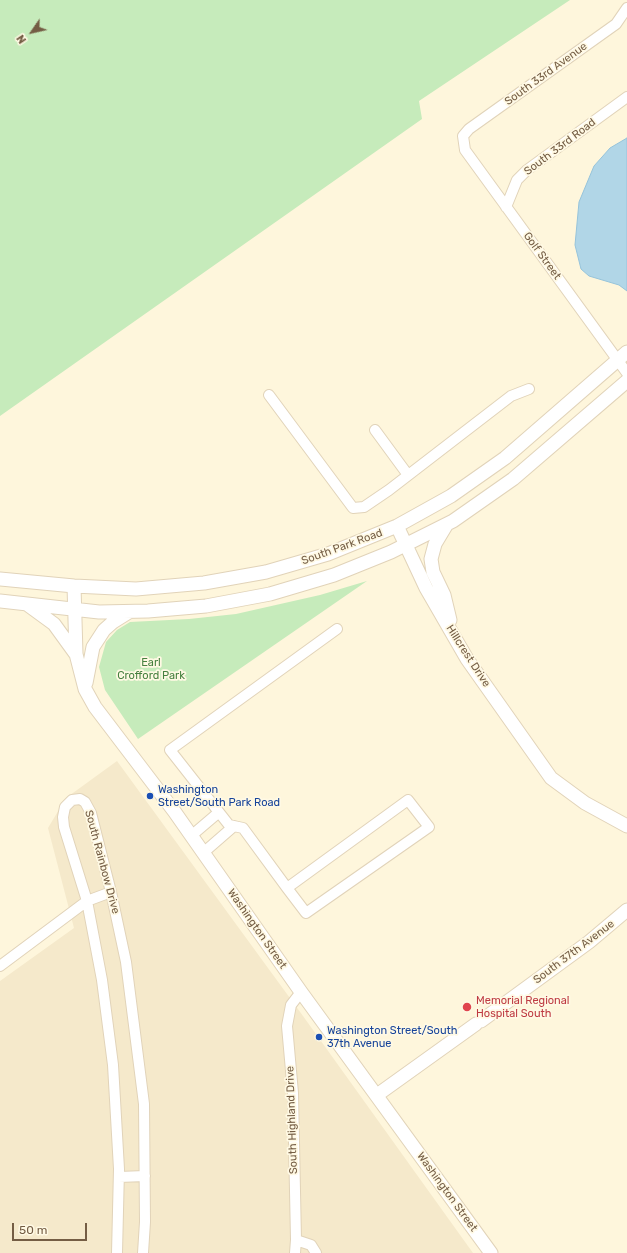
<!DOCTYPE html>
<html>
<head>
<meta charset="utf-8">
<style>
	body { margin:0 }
	#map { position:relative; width:627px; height:1253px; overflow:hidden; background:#fef6dc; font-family:Rubik,sans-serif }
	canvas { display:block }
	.north { position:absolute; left:12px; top:12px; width:40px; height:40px; -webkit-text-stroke:3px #fff9e4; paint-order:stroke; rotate:236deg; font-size:11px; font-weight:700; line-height:16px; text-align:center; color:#745d44 }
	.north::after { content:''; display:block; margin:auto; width:14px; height:18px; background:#745d44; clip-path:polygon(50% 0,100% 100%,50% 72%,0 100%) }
	.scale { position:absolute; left:12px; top:1223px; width:75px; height:18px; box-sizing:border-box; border:2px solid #745d44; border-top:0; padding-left:5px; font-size:12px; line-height:14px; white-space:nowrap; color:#745d44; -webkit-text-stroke:3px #fff9e4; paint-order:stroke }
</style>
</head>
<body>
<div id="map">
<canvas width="627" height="1253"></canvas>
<div class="north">N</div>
<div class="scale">50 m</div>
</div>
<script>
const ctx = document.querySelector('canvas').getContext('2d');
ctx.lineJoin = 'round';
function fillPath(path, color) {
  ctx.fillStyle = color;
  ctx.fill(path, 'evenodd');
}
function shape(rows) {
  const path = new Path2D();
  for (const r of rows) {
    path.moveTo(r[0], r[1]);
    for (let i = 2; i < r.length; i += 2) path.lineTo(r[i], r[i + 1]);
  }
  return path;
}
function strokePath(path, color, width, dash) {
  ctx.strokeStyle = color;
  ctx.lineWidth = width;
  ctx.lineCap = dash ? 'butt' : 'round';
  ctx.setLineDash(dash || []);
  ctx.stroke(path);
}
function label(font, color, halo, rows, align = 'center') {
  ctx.font = font + ' Rubik,sans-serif';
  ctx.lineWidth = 3.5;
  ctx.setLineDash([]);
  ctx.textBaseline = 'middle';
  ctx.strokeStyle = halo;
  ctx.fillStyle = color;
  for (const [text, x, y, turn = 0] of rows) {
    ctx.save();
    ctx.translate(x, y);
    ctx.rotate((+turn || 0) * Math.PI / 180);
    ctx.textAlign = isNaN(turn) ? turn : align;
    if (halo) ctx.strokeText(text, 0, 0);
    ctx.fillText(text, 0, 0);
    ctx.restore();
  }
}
fillPath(shape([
	[117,761,303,1016,473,1253,0,1253,0,981,74,928,48,828,66,798]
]), '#f5e9cb');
fillPath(shape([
	[0,0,570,0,419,101,422,119,0,416],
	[367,581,138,739,105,690,99,667,106,642,117,630,130,622,189,619,236,614,320,595]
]), '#c6ebbb');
const water = shape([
	[627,138,627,291,619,285,589,276,581,269,575,245,579,202,594,166,610,148,627,138]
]);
fillPath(water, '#b1d6e7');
strokePath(water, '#96c3da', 1);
const minor = shape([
	[627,8,616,24,469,129,463,136,465,150,627,373],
	[506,207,517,180,527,170,627,97],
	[269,395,353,508,364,507,389,490,511,396,529,389],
	[375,430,408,475],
	[191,836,218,813],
	[203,853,234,826],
	[287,888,408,800,429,827,306,913,287,888,243,828,229,825,170,750,337,629],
	[0,966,87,901,111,892],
	[119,1177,145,1176],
	[296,1240,311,1245,316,1253],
	[117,1253,119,1169,113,1065,102,980,87,901,64,827,63,817,65,807,72,800,80,799,85,802,91,813,111,892,126,962,144,1104,145,1222,143,1253],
	[295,1253,296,1240,293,1093,287,1026,291,1005,301,992]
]);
const tertiary = shape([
	[447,524,435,544,431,559,433,572,444,595,450,620],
	[397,526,426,588,467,659,551,778,585,803,627,826],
	[0,579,74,586,136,589,204,583,266,572,328,554,397,526,451,496,505,458,627,352],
	[74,586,76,654,85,689,95,707,174,811,301,992,491,1253],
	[0,601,99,612,148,611,206,606,270,594,334,575,391,552,453,521,513,479,627,381],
	[28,605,54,624,75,653],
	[86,683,93,647,104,630,113,622,129,612],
	[481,1021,589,942,627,910],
	[377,1095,476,1024]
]);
strokePath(minor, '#e1d3b9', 12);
strokePath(tertiary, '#e1d3b9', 15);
strokePath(minor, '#fff', 10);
strokePath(tertiary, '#fff', 13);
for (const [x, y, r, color] of [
	[150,796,4,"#1a4fb4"],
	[467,1007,5,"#e0444e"],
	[319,1037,4,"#1a4fb4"]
]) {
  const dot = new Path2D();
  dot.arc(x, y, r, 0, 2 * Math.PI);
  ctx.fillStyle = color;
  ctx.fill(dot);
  strokePath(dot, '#fff9e4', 1.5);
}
label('11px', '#745d44', '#fff9e4', [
	["South 33rd Avenue",546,74,-36],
	["South 33rd Road",560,147,-37],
	["Golf Street",542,256,54],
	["South Park Road",342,547,-20],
	["Hillcrest Drive",468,656,57],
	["South Rainbow Drive",102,862,75],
	["Washington Street",257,929,55],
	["South 37th Avenue",574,952,-37],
	["South Highland Drive",292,1120,-92],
	["Washington Street",447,1192,54]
]);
label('11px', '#46803f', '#fff9e4', [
	["Earl",151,663],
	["Crofford Park",151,676]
]);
label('11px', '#164399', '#fff9e4', [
	["Washington",158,790],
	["Street/South Park Road",158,803],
	["Washington Street/South",327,1031],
	["37th Avenue",327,1044]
], 'left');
label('11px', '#be3a42', '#fff9e4', [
	["Memorial Regional",476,1001],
	["Hospital South",476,1014]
], 'left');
</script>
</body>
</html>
